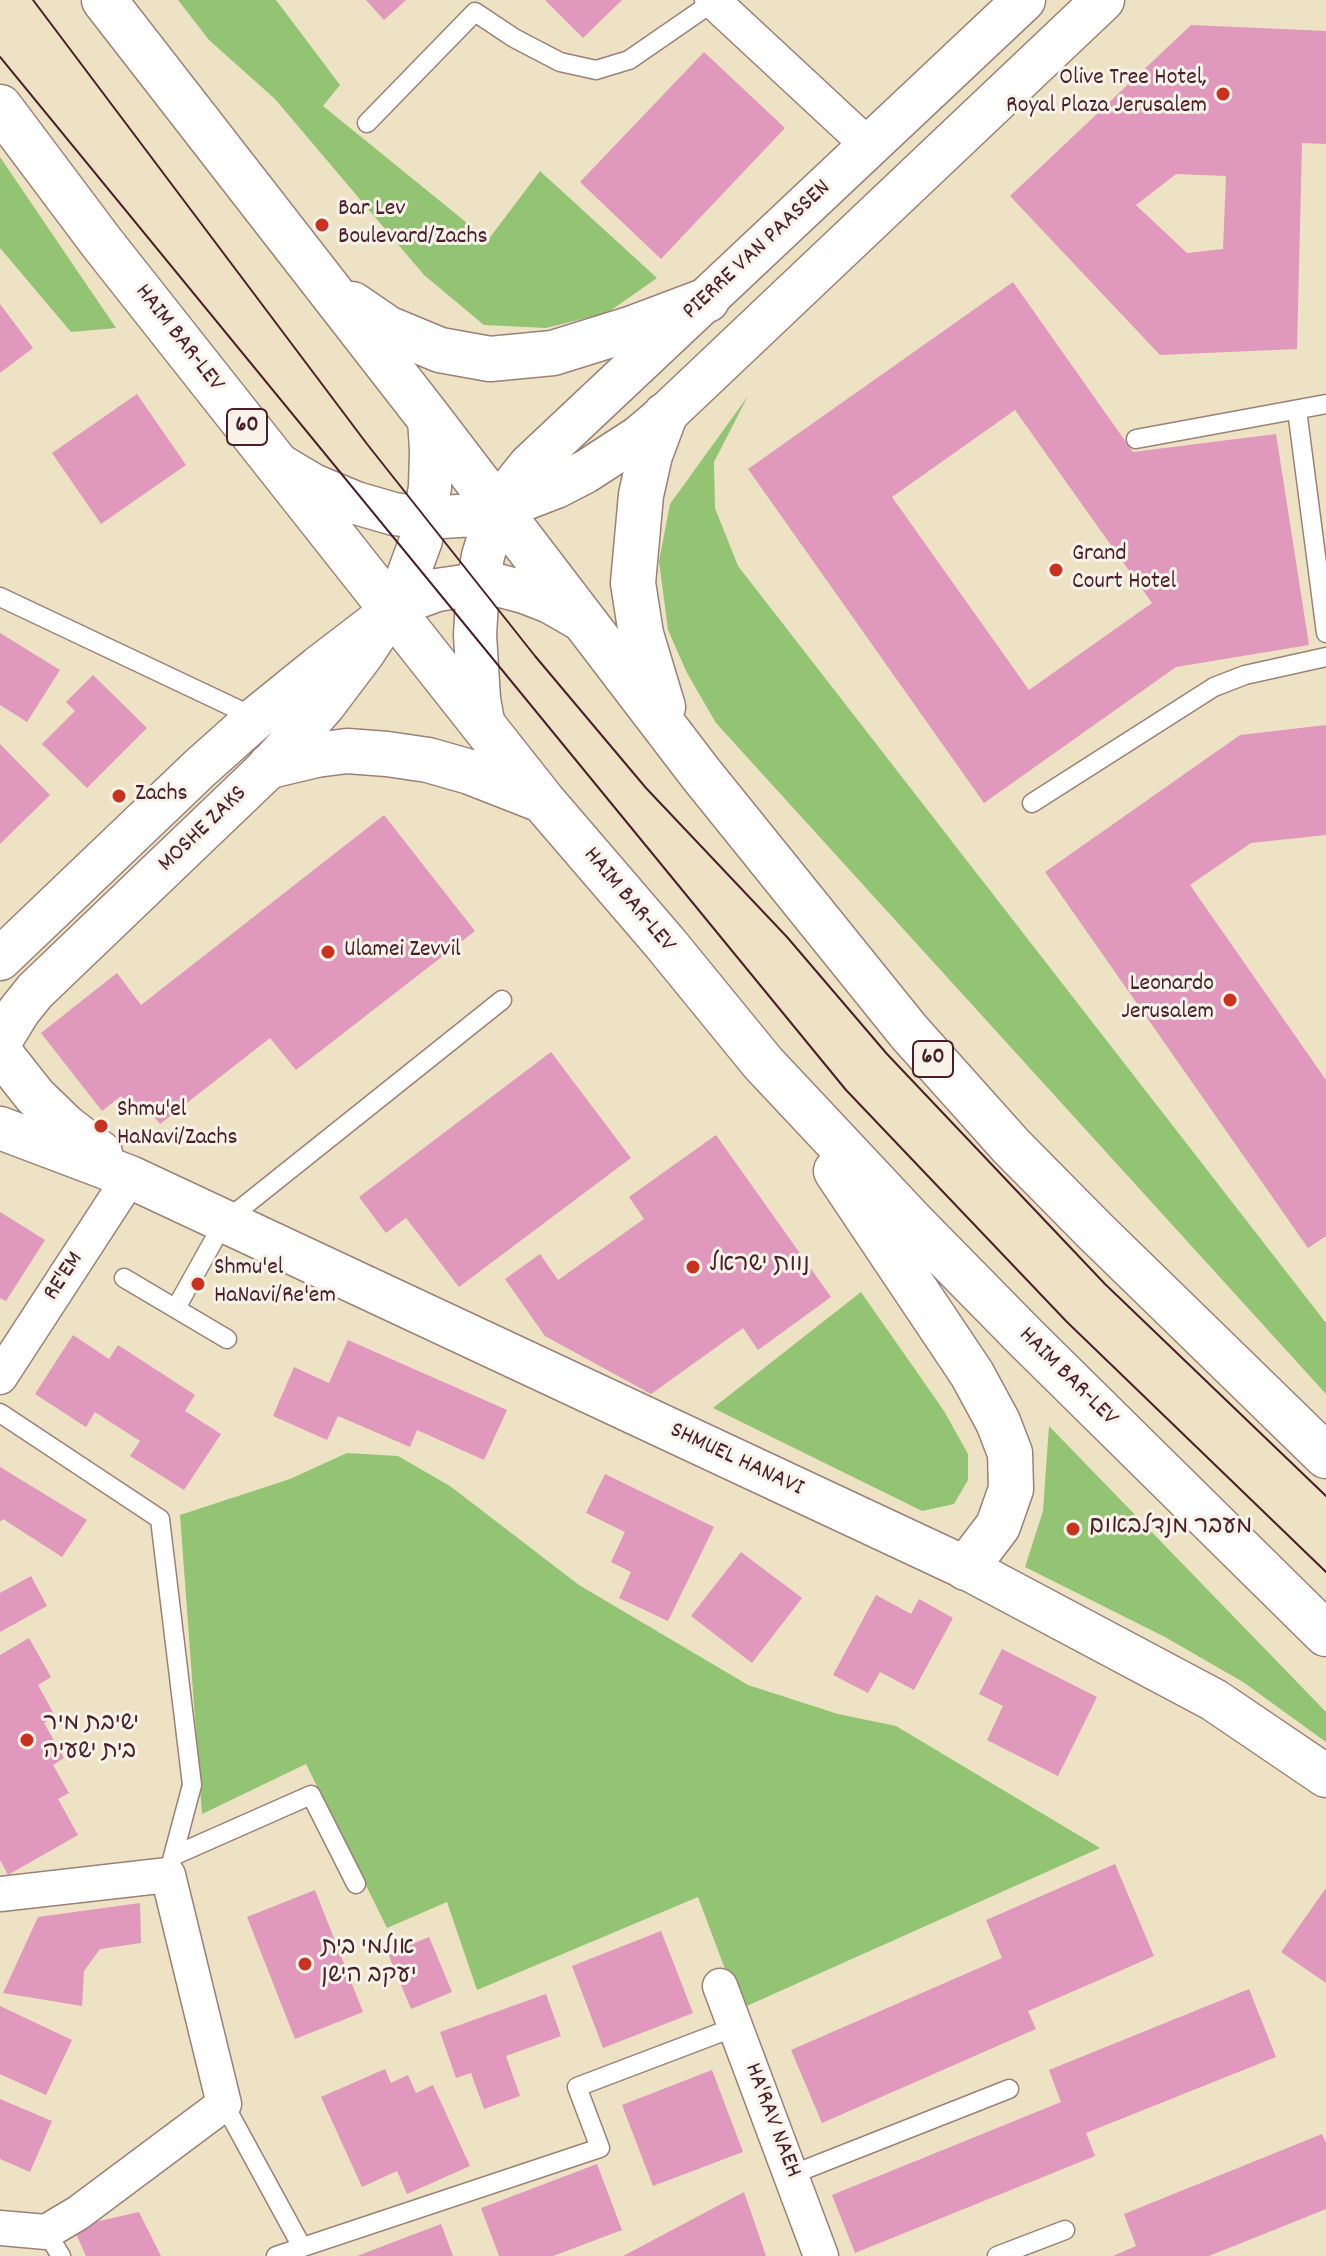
<!DOCTYPE html>
<html>
<head>
<meta charset="utf-8">
<style>
	body { margin:0 }
	canvas { display:block; background:#ede2c4 }
</style>
</head>
<body>
<canvas width="1326" height="2256"></canvas>
<script>
const ctx = document.querySelector('canvas').getContext('2d');
ctx.lineJoin = 'round';
function fillPath(path, color) {
  ctx.fillStyle = color;
  ctx.fill(path, 'evenodd');
}
function shape(rows) {
  const path = new Path2D();
  for (const r of rows) {
    path.moveTo(r[0], r[1]);
    for (let i = 2; i < r.length; i += 2) path.lineTo(r[i], r[i + 1]);
  }
  return path;
}
function strokePath(path, color, width, dash) {
  ctx.strokeStyle = color;
  ctx.lineWidth = width;
  ctx.lineCap = dash ? 'butt' : 'round';
  ctx.setLineDash(dash || []);
  ctx.stroke(path);
}
function label(font, color, halo, rows, align = 'center') {
  ctx.font = font + ' Dekko,"Playpen Sans Hebrew",sans-serif';
  ctx.lineWidth = 6;
  ctx.setLineDash([]);
  ctx.textBaseline = 'middle';
  ctx.strokeStyle = halo;
  ctx.fillStyle = color;
  for (const [text, x, y, turn = 0] of rows) {
    ctx.save();
    ctx.translate(x, y);
    ctx.rotate((+turn || 0) * Math.PI / 180);
    ctx.textAlign = isNaN(turn) ? turn : align;
    if (halo) ctx.strokeText(text, 0, 0);
    ctx.fillText(text, 0, 0);
    ctx.restore();
  }
}
fillPath(shape([
	[178,0,276,0,340,85,323,106,488,240,540,171,657,278,607,313,546,328,484,325,424,275,275,99,209,40],
	[0,157,116,328,71,332,0,248],
	[748,396,714,462,715,508,738,566,1326,1323,1326,1394,716,723,687,673,668,630,659,561,670,504],
	[861,1292,944,1411,968,1454,968,1480,954,1504,922,1511,713,1408],
	[1049,1426,1326,1712,1326,1742,1243,1682,1165,1637,1025,1567,1043,1511],
	[347,1453,398,1456,450,1486,579,1585,748,1685,838,1714,896,1726,1100,1848,740,2009,698,1897,477,1990,447,1902,387,1928,306,1764,202,1814,180,1515,290,1479]
]), '#93c474');
fillPath(shape([
	[366,0,406,0,384,20],
	[545,0,622,0,583,38],
	[1191,25,1326,31,1326,144,1302,143,1297,349,1160,355,1010,196],
	[1176,174,1226,176,1223,249,1187,253,1136,205],
	[704,52,785,128,661,259,580,182],
	[1013,282,1133,452,1276,434,1309,645,1176,667,984,803,748,469],
	[1015,410,1152,603,1029,690,892,497],
	[0,304,33,348,0,373],
	[137,394,186,465,101,524,52,453],
	[0,633,60,670,27,722,0,705],
	[93,675,147,728,87,788,42,744,75,711,66,702],
	[1326,725,1326,835,1251,843,1190,885,1326,1080,1326,1236,1308,1248,1045,872,1240,735],
	[0,744,50,795,0,844],
	[384,815,475,931,296,1070,270,1038,160,1124,143,1103,133,1111,121,1096,102,1111,41,1033,117,973,141,1005],
	[551,1052,631,1158,459,1287,406,1218,386,1233,359,1197],
	[716,1135,831,1297,758,1350,743,1328,651,1394,545,1336,505,1279,540,1254,558,1280,644,1219,629,1197],
	[0,1212,45,1240,6,1301,0,1298],
	[73,1335,109,1359,118,1345,195,1395,185,1411,221,1434,184,1490,130,1456,140,1441,95,1412,86,1427,35,1394],
	[348,1340,507,1410,484,1460,417,1430,410,1447,338,1416,327,1440,273,1416,294,1367,329,1383],
	[0,1467,87,1520,62,1557,3,1519,0,1522],
	[605,1474,714,1527,668,1621,619,1598,631,1572,611,1562,625,1532,586,1513],
	[741,1552,802,1598,752,1663,691,1616],
	[31,1576,47,1606,0,1632,0,1593],
	[876,1595,911,1614,919,1599,953,1618,914,1690,880,1672,868,1693,833,1675],
	[29,1638,51,1677,38,1685,55,1716,44,1723,64,1758,53,1765,69,1793,58,1799,78,1835,8,1875,0,1860,0,1655],
	[1002,1649,1097,1697,1058,1776,987,1740,1003,1706,979,1694],
	[1115,1864,1154,1956,1028,2011,1036,2029,822,2123,791,2050,1002,1958,986,1920],
	[1326,1888,1326,1983,1281,1952],
	[315,1890,363,2012,295,2039,247,1917],
	[140,1903,141,1943,100,1949,84,1971,82,2006,3,1993,38,1917],
	[661,1931,693,2013,603,2048,572,1966],
	[429,1937,452,1992,411,2009,388,1954],
	[1249,1989,1276,2057,1086,2133,1095,2156,855,2253,832,2195,1061,2102,1049,2070],
	[546,1994,561,2036,506,2056,520,2096,484,2109,471,2073,456,2078,440,2032],
	[0,2006,72,2040,46,2095,0,2074],
	[385,2069,391,2083,408,2075,416,2093,433,2085,470,2166,407,2194,397,2171,362,2187,321,2097],
	[712,2070,743,2152,653,2186,622,2105],
	[0,2099,52,2121,30,2172,0,2159],
	[1322,2134,1326,2143,1326,2209,1209,2256,1113,2256,1136,2246,1124,2214],
	[597,2164,622,2230,553,2256,499,2256,481,2208],
	[744,2192,766,2256,623,2256],
	[139,2212,161,2256,86,2256,73,2227],
	[441,2224,453,2256,357,2256]
]), '#e098bc');
const service = shape([
	[367,123,475,12,514,38,560,62,596,70,629,60,713,2],
	[1297,410,1326,633],
	[1136,439,1326,404],
	[0,597,256,718],
	[1032,803,1214,687,1245,675,1326,657],
	[124,1278,227,1339],
	[176,1308,224,1222,502,1000],
	[0,1413,160,1519,192,1785,168,1875],
	[173,1856,311,1795,356,1884],
	[224,2104,302,2247],
	[791,2175,1009,2089],
	[46,2232,61,2256],
	[276,2256,600,2148,577,2087,735,2027],
	[997,2256,1065,2230]
]);
const minor = shape([
	[712,0,869,146],
	[0,1377,130,1177],
	[0,1894,168,1875,224,2104,78,2213,46,2232,0,2228],
	[720,1986,821,2256]
]);
const tertiary = shape([
	[276,463,313,485,356,503,394,514,426,518,474,515,499,509,556,487,585,472,639,437,665,415,1103,0],
	[484,727,479,699,475,635,478,584,483,556,490,533,499,509,513,486,529,466,1024,0],
	[0,959,200,768,256,718,319,667,392,611,415,598,437,590,478,584,501,586,524,592,550,602,585,622],
	[3,1037,19,1011,35,991,270,766,324,705,364,652,400,597,421,540,430,487,431,451,429,418],
	[5,1058,35,1096,66,1126,101,1153],
	[0,1128,130,1177,966,1568,1214,1700,1326,1776]
]);
const trunk = shape([
	[104,0,429,418,701,774,909,1032,1011,1146,1095,1231,1326,1456],
	[0,107,102,243,543,801,665,943,763,1063,915,1225,1026,1338,1326,1634],
	[352,304,387,328,440,350,490,359,553,353,630,329,707,300],
	[663,707,641,634,633,583,641,495,650,455,665,415],
	[270,766,316,755,347,751,387,754,428,760,470,772,539,799],
	[836,1171,972,1374,998,1422,1010,1453,1011,1489,998,1526,966,1568]
]);
strokePath(service, '#9c8078', 21);
strokePath(minor, '#9c8078', 37);
strokePath(tertiary, '#9c8078', 45);
strokePath(trunk, '#9c8078', 47);
strokePath(service, '#fff', 18);
strokePath(minor, '#fff', 34);
strokePath(tertiary, '#fff', 42);
strokePath(trunk, '#fff', 44);
strokePath(shape([
	[33,0,367,444,535,656,646,788,787,937,887,1054,1105,1284,1326,1496],
	[0,57,846,1090,1067,1322,1326,1572]
]), '#4a1f2b', 2);
for (const [x, y, r, color] of [
	[1223,94,8,"#c8321e"],
	[322,225,8,"#c8321e"],
	[1056,570,8,"#c8321e"],
	[119,796,8,"#c8321e"],
	[328,952,8,"#c8321e"],
	[1230,1000,8,"#c8321e"],
	[101,1126,8,"#c8321e"],
	[693,1267,8,"#c8321e"],
	[198,1284,8,"#c8321e"],
	[1073,1529,8,"#c8321e"],
	[27,1740,8,"#c8321e"],
	[305,1964,8,"#c8321e"]
]) {
  const dot = new Path2D();
  dot.arc(x, y, r, 0, 2 * Math.PI);
  ctx.fillStyle = color;
  ctx.fill(dot);
  strokePath(dot, '#f7f3e8', 3);
}
for (const [x, y, w] of [
	[247,427,40],
	[933,1059,40]
]) {
  const box = new Path2D();
  box.roundRect(x - w / 2, y - 18, w, 36, 6);
  ctx.fillStyle = '#f7f3e8';
  ctx.fill(box);
  strokePath(box, '#4a1f2b', 2);
}
label('bold 22px', '#4a1f2b', null, [
	["60",247,427],
	["60",933,1059]
]);
label('24px', '#4a1f2b', '#f7f3e8', [
	["Olive Tree Hotel,",1207,80,"right"],
	["Royal Plaza Jerusalem",1207,108,"right"],
	["Bar Lev",338,211],
	["Boulevard/Zachs",338,239],
	["Grand",1072,556],
	["Court Hotel",1072,584],
	["Zachs",135,796],
	["Ulamei Zevvil",344,952],
	["Leonardo",1214,986,"right"],
	["Jerusalem",1214,1014,"right"],
	["Shmu'el",117,1112],
	["HaNavi/Zachs",117,1140],
	["נוות ישראל",709,1267],
	["Shmu'el",214,1270],
	["HaNavi/Re'em",214,1298],
	["מעבר מנדלבאום",1089,1529],
	["ישיבת מיר",43,1726],
	["בית ישעיה",43,1754],
	["אולמי בית",321,1950],
	["יעקב הישן",321,1978]
], 'left');
label('24px', '#4a1f2b', '#f7f3e8', [
	["PIERRE VAN PAASSEN",758,251,-43],
	["HAIM BAR-LEV",178,339,52],
	["MOSHE ZAKS",204,830,-44],
	["HAIM BAR-LEV",628,901,50],
	["RE'EM",65,1277,-57],
	["HAIM BAR-LEV",1067,1378,45],
	["SHMUEL HANAVI",736,1461,25],
	["HA'RAV NAEH",771,2121,69]
]);
</script>
</body>
</html>
